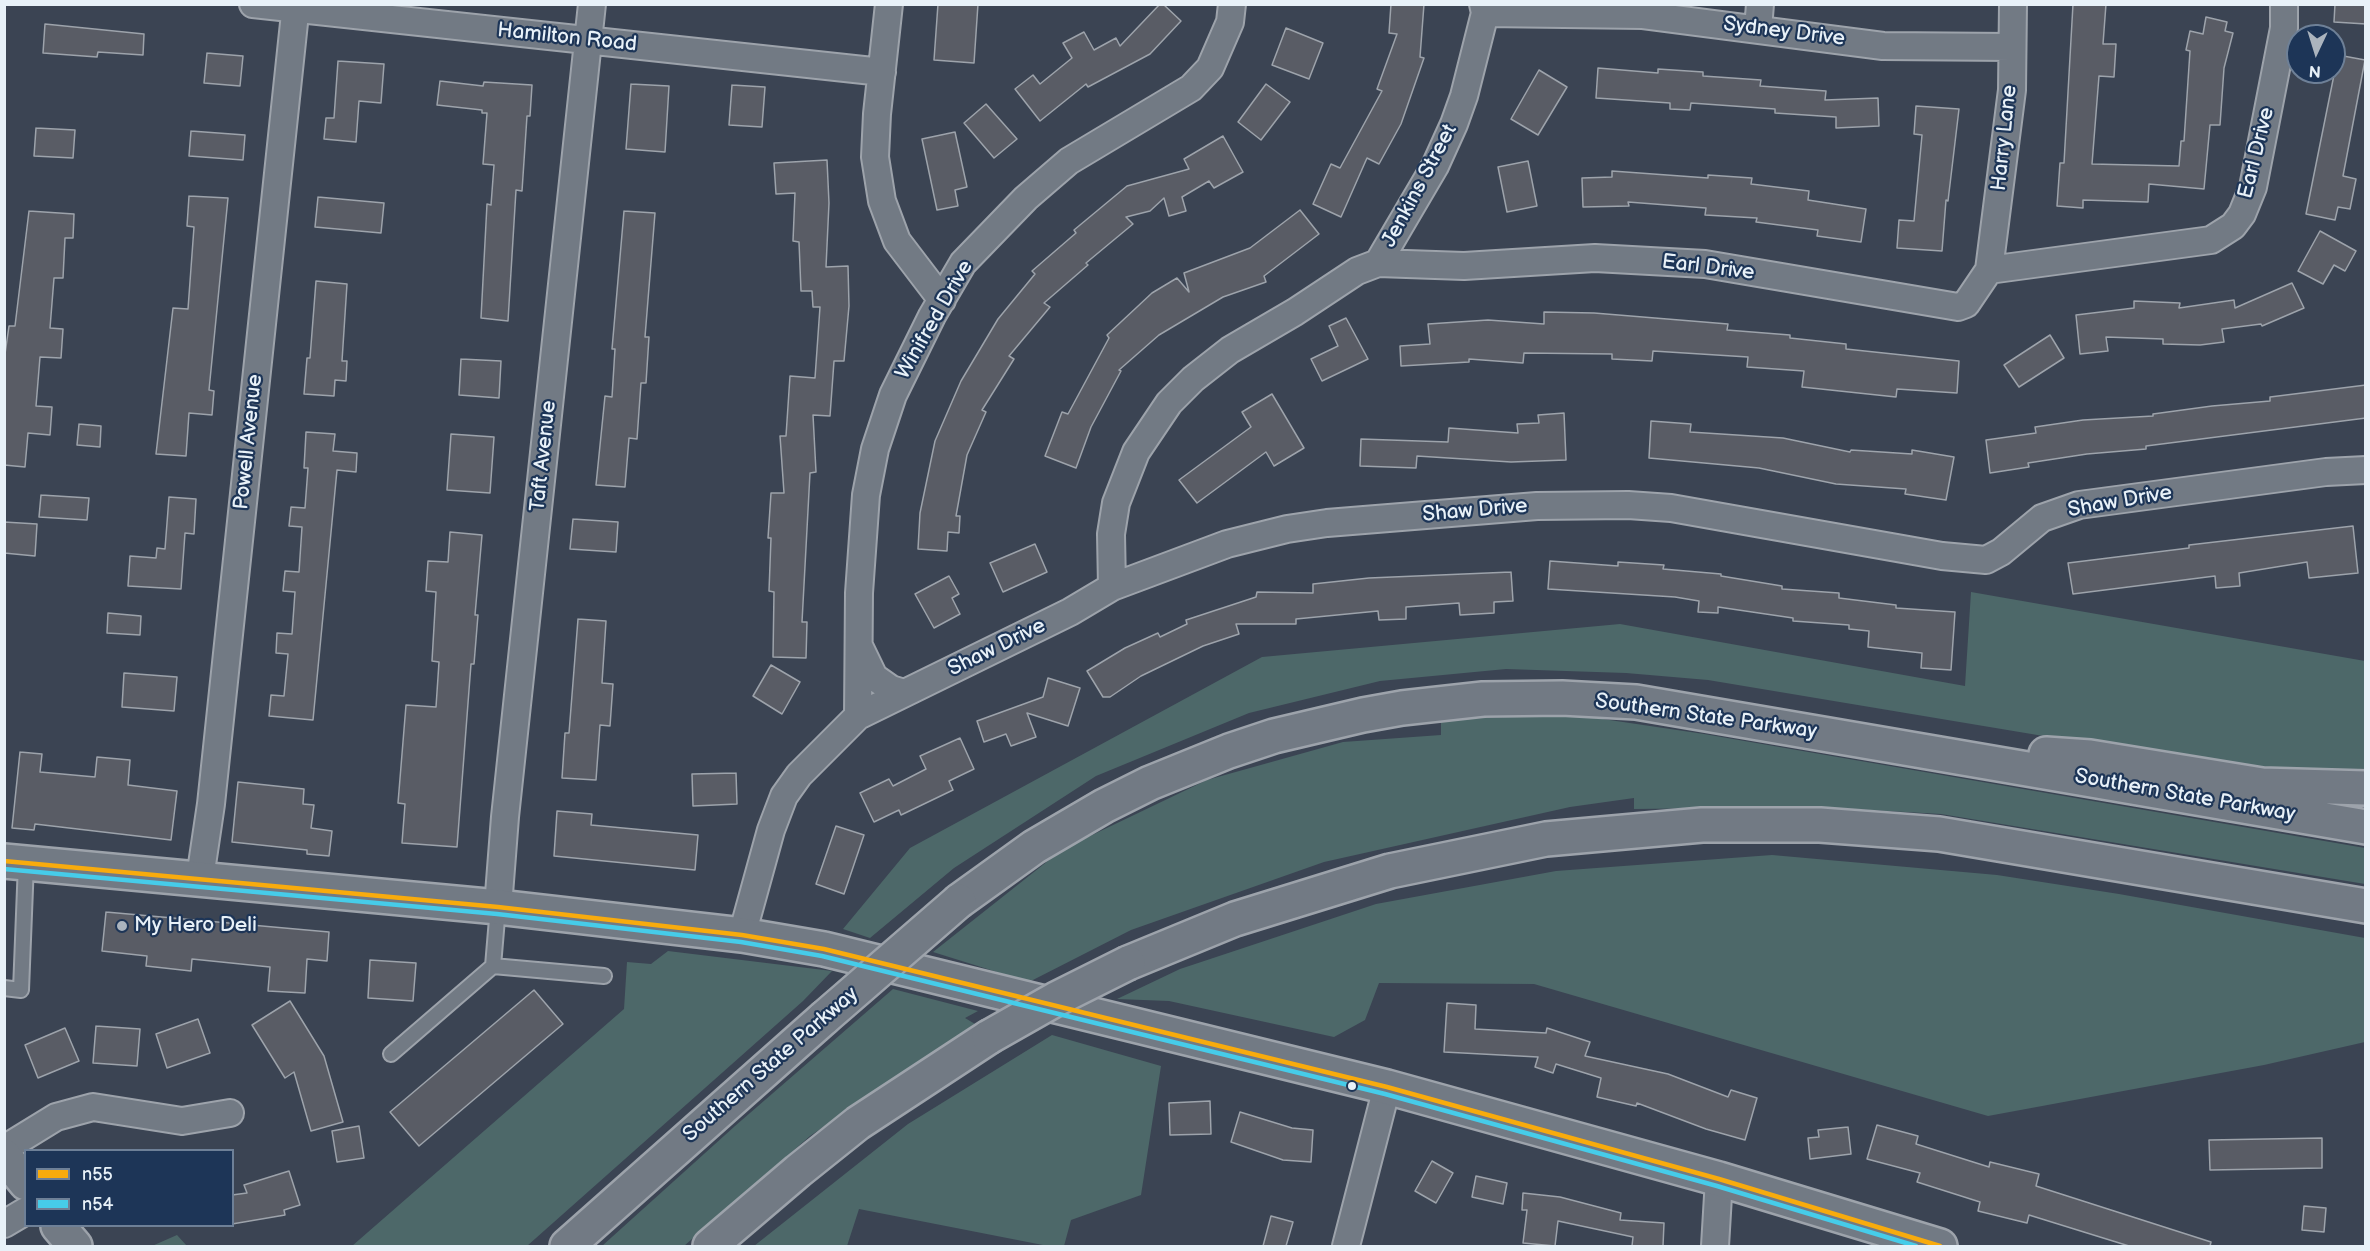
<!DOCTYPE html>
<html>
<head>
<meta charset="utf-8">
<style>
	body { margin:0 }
	#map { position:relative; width:2370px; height:1251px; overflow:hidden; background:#3b4453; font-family:"Balsamiq Sans",sans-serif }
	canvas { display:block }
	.frame { position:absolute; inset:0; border:6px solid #e8f1f8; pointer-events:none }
	.legend { position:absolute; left:24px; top:1149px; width:210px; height:78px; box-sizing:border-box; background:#1d3557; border:2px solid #6e8097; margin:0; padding:8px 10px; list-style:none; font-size:18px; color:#e8f1f8 }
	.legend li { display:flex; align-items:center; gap:12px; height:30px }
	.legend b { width:30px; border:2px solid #6e8097 }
	.north { position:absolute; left:2286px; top:24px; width:60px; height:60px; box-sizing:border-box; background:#1d3557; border:2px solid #6e8097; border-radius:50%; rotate:184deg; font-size:16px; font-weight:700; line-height:24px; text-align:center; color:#e8f1f8 }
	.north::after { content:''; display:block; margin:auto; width:21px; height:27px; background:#abb4be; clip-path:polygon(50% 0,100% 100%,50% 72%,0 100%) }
</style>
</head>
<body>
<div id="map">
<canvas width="2370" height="1251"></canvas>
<div class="frame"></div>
<ul class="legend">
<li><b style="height:8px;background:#f8ab0d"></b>n55</li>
<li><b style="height:8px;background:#46cce9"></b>n54</li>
</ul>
<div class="north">N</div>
</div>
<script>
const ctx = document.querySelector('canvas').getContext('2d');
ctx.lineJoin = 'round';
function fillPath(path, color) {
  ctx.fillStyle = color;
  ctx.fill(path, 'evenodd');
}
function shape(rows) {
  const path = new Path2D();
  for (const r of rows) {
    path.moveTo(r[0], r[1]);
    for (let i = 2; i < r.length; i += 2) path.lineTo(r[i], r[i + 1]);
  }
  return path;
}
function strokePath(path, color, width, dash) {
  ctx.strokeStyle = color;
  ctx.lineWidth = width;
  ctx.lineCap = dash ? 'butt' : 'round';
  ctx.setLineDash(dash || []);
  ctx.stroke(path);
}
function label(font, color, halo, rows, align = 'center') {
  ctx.font = font + ' "Balsamiq Sans",sans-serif';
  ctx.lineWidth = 4.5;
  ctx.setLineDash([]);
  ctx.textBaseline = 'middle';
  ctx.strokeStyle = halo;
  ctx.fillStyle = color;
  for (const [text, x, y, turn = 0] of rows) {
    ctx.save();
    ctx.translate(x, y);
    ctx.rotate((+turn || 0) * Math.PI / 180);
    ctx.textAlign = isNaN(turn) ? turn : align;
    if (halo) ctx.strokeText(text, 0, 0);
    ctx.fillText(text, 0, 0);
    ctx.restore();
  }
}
fillPath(shape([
	[1971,592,2365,661,2366,777,2283,776,1708,680,1626,673,1506,669,1380,681,1249,713,1096,776,954,868,870,938,843,929,910,848,1262,657,1620,624,1965,686],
	[1569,714,1704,734,2365,848,2365,884,1941,814,1816,807,1634,809,1634,798,1570,807,1324,862,1131,930,1029,982,933,952,1063,849,1207,780,1343,742,1441,735,1441,720],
	[1772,855,1997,875,2119,894,2365,938,2365,1042,2264,1065,1988,1116,1534,984,1379,983,1365,1020,1334,1037,1169,1001,1117,999,1180,969,1376,904,1556,871],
	[668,951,832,971,803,1001,527,1246,352,1246,624,1009,627,962,651,964],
	[893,989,978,1011,965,1018,975,1024,810,1136,684,1246,602,1246,735,1126],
	[1052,1035,1161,1066,1141,1195,1071,1220,1064,1246,1048,1246,859,1209,847,1246,754,1246,908,1124],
	[177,1235,187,1246,152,1246]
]), '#4d6869');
const building = shape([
	[938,4,978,4,974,63,934,60,938,4],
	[1160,4,1163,4,1181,21,1150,54,1088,87,1086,84,1040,121,1015,89,1033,75,1040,84,1072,58,1063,43,1084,32,1094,50,1116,38,1120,46,1160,4],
	[1391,4,1424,4,1420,57,1424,58,1401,124,1379,164,1367,158,1341,217,1313,204,1331,164,1340,168,1382,91,1377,89,1397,34,1389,33,1391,4],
	[2073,4,2106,4,2103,44,2116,44,2114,77,2099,76,2092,164,2179,166,2181,141,2184,141,2190,51,2186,50,2190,31,2203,34,2206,17,2227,22,2225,31,2233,33,2224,68,2220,125,2210,125,2204,189,2149,184,2148,202,2083,200,2083,208,2057,206,2060,163,2064,163,2073,4],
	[2335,4,2366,4,2366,24,2334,22,2335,4],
	[45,24,144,34,143,55,98,52,97,57,43,53,45,24],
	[1286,28,1323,43,1309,79,1272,65,1286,28],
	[207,53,243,56,240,86,204,83,207,53],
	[2338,55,2365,60,2343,176,2356,179,2350,209,2338,207,2335,220,2306,214,2338,55],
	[338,61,384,64,381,103,359,101,356,142,324,139,326,118,334,118,338,61],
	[1598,68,1658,73,1658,69,1703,72,1703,76,1761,80,1760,86,1826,91,1825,100,1878,98,1879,126,1836,128,1836,117,1775,113,1775,109,1691,103,1690,110,1670,109,1670,103,1596,98,1598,68],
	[1539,70,1567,87,1538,135,1511,119,1539,70],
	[440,81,483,86,484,82,532,85,530,116,527,116,522,191,516,190,508,321,481,318,487,204,491,205,494,165,483,164,487,113,482,113,482,110,437,105,440,81],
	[631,84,669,86,665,152,626,149,631,84],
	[1266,84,1290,102,1261,140,1238,122,1266,84],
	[732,85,765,87,762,127,729,125,732,85],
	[986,104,1017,139,994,158,964,123,986,104],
	[1916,106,1959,109,1948,201,1946,200,1942,251,1897,248,1899,220,1914,221,1922,135,1914,134,1916,106],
	[36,128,75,130,73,158,34,156,36,128],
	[191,131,245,135,243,160,189,156,191,131],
	[955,132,967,187,955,190,958,206,937,210,922,139,955,132],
	[1223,136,1243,172,1214,188,1209,181,1182,197,1186,211,1169,216,1164,198,1150,211,1126,217,1133,224,1086,263,1088,265,1044,303,1050,307,1009,356,1014,359,982,410,986,412,967,455,956,516,960,516,959,533,948,532,947,551,918,549,920,513,935,441,961,381,998,319,1035,274,1032,271,1076,233,1074,230,1127,186,1189,169,1184,159,1223,136],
	[827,160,829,203,826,267,848,266,849,306,844,361,834,361,830,416,813,415,816,472,810,473,802,622,807,622,806,658,773,657,774,592,769,591,771,538,768,538,771,493,784,493,780,436,786,436,790,376,815,378,820,307,813,307,812,291,801,291,799,242,793,241,795,193,776,194,774,163,827,160],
	[1528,161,1537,206,1507,212,1498,167,1528,161],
	[1612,171,1708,178,1708,175,1752,178,1751,184,1809,191,1808,200,1866,209,1861,242,1817,236,1818,230,1756,222,1757,218,1705,215,1706,208,1628,202,1629,206,1583,207,1582,178,1612,177,1612,171],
	[189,196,228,198,209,390,214,391,212,415,189,413,186,456,156,454,173,308,188,309,194,227,187,226,189,196],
	[318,197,384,203,381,233,315,227,318,197],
	[1300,210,1319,234,1264,276,1266,282,1223,297,1159,335,1119,370,1121,371,1091,427,1076,468,1045,456,1062,412,1068,414,1109,338,1107,335,1152,293,1177,278,1189,292,1184,273,1250,248,1300,210],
	[29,211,74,214,73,238,65,238,63,278,54,278,50,328,63,329,61,358,40,357,36,406,52,407,50,435,28,433,25,467,4,465,4,361,9,326,15,326,29,211],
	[624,211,655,213,645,337,649,337,646,383,641,383,637,439,629,438,625,487,596,485,605,396,612,397,615,349,612,349,624,211],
	[2320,231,2356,251,2345,271,2334,265,2323,284,2298,271,2320,231],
	[316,281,347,284,342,361,347,361,346,381,335,380,334,396,304,394,307,358,310,358,316,281],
	[2292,283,2304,308,2262,326,2261,324,2222,329,2224,342,2200,345,2163,344,2163,339,2106,337,2108,351,2080,354,2076,315,2134,308,2134,301,2180,303,2179,308,2234,300,2235,308,2292,283],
	[1544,312,1594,313,1728,324,1727,330,1790,335,1790,338,1846,344,1846,349,1959,361,1957,393,1897,389,1896,397,1802,387,1804,371,1747,367,1748,357,1653,351,1652,361,1612,359,1612,354,1524,353,1523,363,1469,359,1469,362,1401,366,1400,346,1430,344,1428,324,1488,320,1544,324,1544,312],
	[1346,318,1368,359,1322,381,1311,359,1338,346,1329,326,1346,318],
	[2050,335,2064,358,2019,387,2004,365,2050,335],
	[461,359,501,361,499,398,459,395,461,359],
	[2366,385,2366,418,2146,446,2146,449,2087,454,2028,463,2029,467,1990,473,1986,440,2036,433,2035,427,2083,420,2153,416,2153,414,2212,406,2270,401,2270,397,2366,385],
	[1272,394,1304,448,1274,466,1266,452,1197,503,1179,480,1251,427,1242,412,1272,394],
	[1564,413,1566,460,1511,462,1417,456,1416,468,1360,466,1361,439,1448,442,1449,428,1518,433,1517,424,1539,423,1538,415,1564,413],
	[1651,421,1691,424,1690,432,1783,438,1850,452,1851,450,1912,454,1912,450,1954,457,1946,500,1905,494,1906,489,1836,484,1759,468,1649,458,1651,421],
	[79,424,101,426,100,447,77,445,79,424],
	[306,432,335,434,333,451,357,453,356,472,337,470,313,720,269,716,271,695,284,696,288,654,276,653,277,633,292,634,295,592,283,591,285,571,299,572,302,527,289,526,291,507,305,508,308,468,304,468,306,432],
	[451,434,494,437,490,493,447,490,451,434],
	[41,495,89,498,87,520,39,517,41,495],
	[169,497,196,499,194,534,185,533,181,589,128,586,130,556,156,558,157,548,165,549,169,497],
	[573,519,618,522,616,552,570,549,573,519],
	[4,522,37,524,35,556,4,553,4,522],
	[2353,526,2358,573,2309,578,2307,562,2239,573,2240,586,2216,588,2215,576,2073,594,2068,563,2189,548,2189,545,2353,526],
	[450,532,482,535,475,615,478,615,474,664,471,664,457,847,402,843,405,804,398,803,406,705,436,707,439,662,432,661,436,592,426,591,428,561,448,562,450,532],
	[1035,544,1047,572,1003,592,990,563,1035,544],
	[1550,561,1618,566,1618,562,1664,565,1663,569,1721,574,1721,576,1782,586,1782,589,1839,593,1839,598,1896,605,1896,608,1955,612,1951,670,1921,668,1922,653,1868,647,1869,631,1849,629,1849,625,1793,621,1793,618,1718,607,1718,613,1698,612,1699,601,1675,597,1548,589,1550,561],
	[1511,572,1513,601,1494,602,1494,613,1460,615,1459,603,1406,607,1406,619,1379,620,1378,611,1296,619,1296,624,1236,624,1239,634,1203,646,1141,676,1110,697,1103,697,1087,671,1125,648,1158,633,1160,637,1187,624,1186,620,1256,597,1257,592,1313,593,1313,584,1369,578,1511,572],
	[949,576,959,594,952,598,960,614,934,628,915,594,949,576],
	[108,613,141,616,140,635,107,633,108,613],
	[578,619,606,621,602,683,613,684,610,726,600,725,596,780,562,778,565,733,569,733,578,619],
	[771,665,800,682,782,714,753,696,771,665],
	[124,673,177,677,174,711,122,707,124,673],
	[1048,678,1080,688,1068,726,1027,713,1036,737,1011,746,1006,734,984,742,977,721,1043,697,1048,678],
	[960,738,974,769,949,781,953,790,901,815,899,810,874,822,860,793,889,779,893,786,926,769,920,756,960,738],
	[20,752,42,754,40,772,95,777,97,757,130,760,128,785,177,791,171,840,35,824,34,830,12,828,20,752],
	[736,773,737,804,693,806,692,774,736,773],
	[238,782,304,789,303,804,314,805,311,828,332,831,329,856,307,854,307,850,232,842,238,782],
	[557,811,592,814,591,825,698,835,695,870,554,856,557,811],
	[836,826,864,835,844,894,816,884,836,826],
	[106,912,329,932,327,961,307,959,305,993,268,991,270,967,192,959,191,971,146,966,147,956,102,951,106,912],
	[370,960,416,963,413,1001,368,998,370,960],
	[534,990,563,1024,419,1146,390,1112,534,990],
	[290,1001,324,1056,343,1122,311,1131,294,1072,285,1078,252,1025,290,1001],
	[1447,1003,1476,1005,1475,1029,1546,1033,1547,1028,1590,1042,1585,1056,1668,1074,1728,1097,1731,1090,1757,1098,1745,1140,1706,1129,1637,1103,1636,1106,1597,1097,1601,1078,1556,1064,1553,1073,1535,1067,1538,1057,1444,1052,1447,1003],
	[198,1019,210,1053,167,1068,156,1034,198,1019],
	[96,1026,140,1029,137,1066,93,1063,96,1026],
	[65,1028,79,1061,38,1078,25,1045,65,1028],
	[1210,1101,1211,1134,1170,1135,1169,1103,1210,1101],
	[1240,1112,1292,1128,1313,1130,1311,1162,1283,1160,1231,1142,1240,1112],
	[1877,1125,1918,1136,1916,1144,1989,1167,1990,1162,2039,1174,2036,1186,2211,1242,2210,1246,2129,1246,2029,1215,2027,1223,1978,1211,1980,1202,1917,1182,1920,1173,1867,1159,1877,1125],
	[359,1126,364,1158,337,1162,332,1131,359,1126],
	[1848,1127,1851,1154,1810,1159,1808,1138,1819,1137,1818,1130,1848,1127],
	[2322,1138,2322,1168,2210,1170,2209,1140,2322,1138],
	[1432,1161,1453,1173,1436,1203,1415,1191,1432,1161],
	[289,1171,300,1205,284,1210,285,1215,232,1224,232,1195,247,1193,244,1185,289,1171],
	[1476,1176,1507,1183,1503,1204,1472,1197,1476,1176],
	[1523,1193,1560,1197,1621,1213,1620,1220,1664,1223,1663,1246,1632,1246,1633,1237,1558,1221,1555,1246,1523,1243,1527,1210,1522,1210,1523,1193],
	[2304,1206,2326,1208,2324,1232,2302,1230,2304,1206],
	[1271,1216,1293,1222,1286,1246,1263,1246,1271,1216]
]);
fillPath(building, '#595c65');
strokePath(building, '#9da3ab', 1.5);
const lane = shape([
	[498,907,493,966,604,976],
	[4,988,21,990,26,863],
	[391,1054,493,966]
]);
const street = shape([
	[253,4,882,72],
	[889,4,877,114,875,157,882,201,897,241,942,300],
	[1485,13,1643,15,1883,46,2012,47],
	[1758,29,1760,4],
	[1378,263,1435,166,1454,124,1464,96,1485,13,1483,4],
	[1989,270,2012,90,2013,4],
	[1112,587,1111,534,1116,503,1136,452,1169,403,1193,379,1230,350,1295,312,1357,271,1378,263,1464,266,1595,258,1705,264,1958,307,1966,304,1989,270,2211,240,2233,226,2242,214,2253,187,2284,28,2284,4],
	[860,648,874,677,891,689,904,693],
	[858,716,859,593,866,495,875,449,893,395,932,316,963,263,1026,198,1069,161,1191,88,1210,68,1230,22,1232,4],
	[200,878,211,804,296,4],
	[498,907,505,817,592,4],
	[742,935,771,830,784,796,799,775,858,716,1070,612,1112,587,1227,544,1287,529,1327,523,1537,506,1628,505,1671,508,1942,556,1986,560,2001,552,2042,518,2079,505,2326,472,2366,470],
	[4,1149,56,1117,93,1107,182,1121,230,1113],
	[4,1224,26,1211],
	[1346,1246,1387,1087],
	[1715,1246,1719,1179]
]);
const secondary = shape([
	[4,1156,26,1183],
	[58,1226,75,1246]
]);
const primary = shape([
	[4,861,498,907,742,935,824,949,1387,1087,1719,1179,1940,1246]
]);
const highway = shape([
	[2046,754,2090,757,2262,785,2366,788],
	[959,901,1034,847,1104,806,1150,783,1229,751,1274,736,1363,715,1402,708,1483,699,1562,698,1636,702,2366,827],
	[1128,963,1235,919,1390,871,1546,839,1702,825,1820,825,1939,834,2366,906],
	[567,1246,824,1018],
	[710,1246,798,1171,858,1123,989,1037]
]);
strokePath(lane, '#9da3ab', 18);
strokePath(street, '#9da3ab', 30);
strokePath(secondary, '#9da3ab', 38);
strokePath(primary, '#9da3ab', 38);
strokePath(highway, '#9da3ab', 38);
strokePath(lane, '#727a84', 14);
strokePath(street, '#727a84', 26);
strokePath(secondary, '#727a84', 33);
strokePath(primary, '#727a84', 33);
strokePath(highway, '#727a84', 33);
const highwayBridge = shape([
	[824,1018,959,901],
	[989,1037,1056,999,1128,963]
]);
strokePath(highwayBridge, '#9da3ab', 38, []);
strokePath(highwayBridge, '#727a84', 33);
strokePath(shape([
	[4,861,498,907,742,935,824,949,1387,1087,1719,1179,1940,1246]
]), '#f8ab0d', 4.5);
strokePath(shape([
	[4,869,497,914,741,942,822,956,1385,1094,1717,1186,1916,1246]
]), '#46cce9', 4.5);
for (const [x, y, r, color] of [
	[122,926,6,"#abb4be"],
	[1352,1086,5,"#e8f1f8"]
]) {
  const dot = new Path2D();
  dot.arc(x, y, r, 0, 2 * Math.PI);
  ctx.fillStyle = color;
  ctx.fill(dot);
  strokePath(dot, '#1d3557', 2);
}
label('21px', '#e8f1f8', '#1d3557', [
	["Sydney Drive",1784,32,7],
	["Hamilton Road",567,38,6],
	["Harry Lane",2005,138,-84],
	["Earl Drive",2257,153,-76],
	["Jenkins Street",1420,186,-62],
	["Earl Drive",1708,268,7],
	["Winifred Drive",935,320,-60],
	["Powell Avenue",249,442,-84],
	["Taft Avenue",544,456,-84],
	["Shaw Drive",2120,502,-10],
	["Shaw Drive",1475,511,-5],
	["Shaw Drive",997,648,-26],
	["Southern State Parkway",1706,717,8],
	["Southern State Parkway",2185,796,10],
	["Southern State Parkway",771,1065,-41]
]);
label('21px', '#e8f1f8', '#1d3557', [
	["My Hero Deli",134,926]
], 'left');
</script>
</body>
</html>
